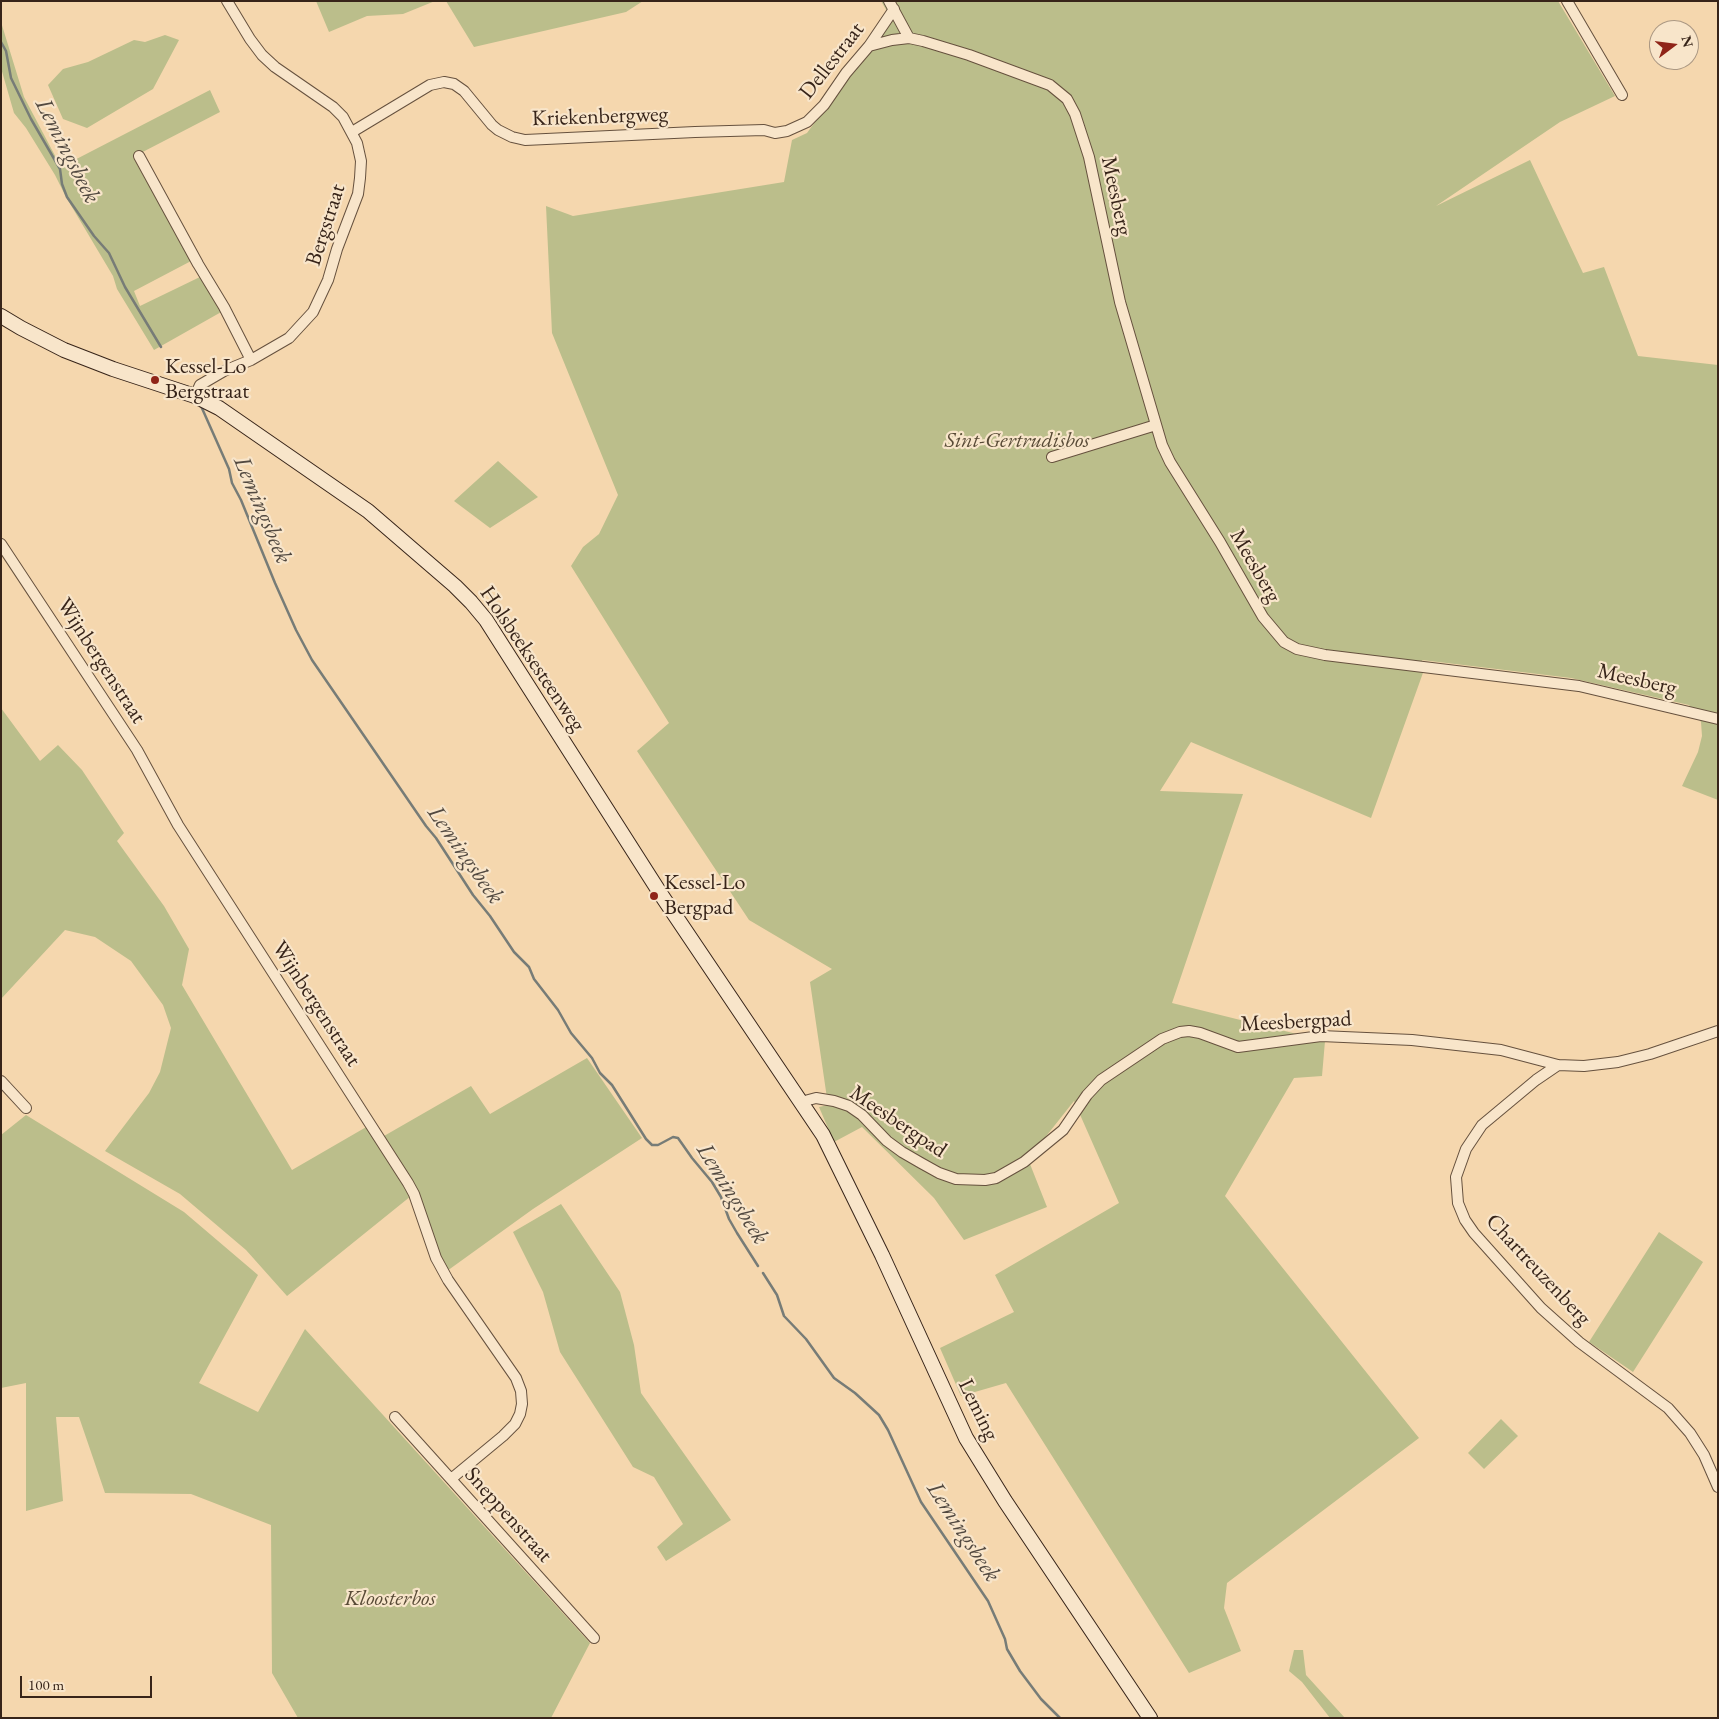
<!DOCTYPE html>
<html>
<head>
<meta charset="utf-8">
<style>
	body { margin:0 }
	#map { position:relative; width:1719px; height:1719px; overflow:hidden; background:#f5d7ae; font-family:"EB Garamond",serif }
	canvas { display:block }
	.frame { position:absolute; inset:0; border:2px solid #372419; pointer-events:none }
	.north { position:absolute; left:1649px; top:20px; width:50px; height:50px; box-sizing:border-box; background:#f8e5ca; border:1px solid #ab9883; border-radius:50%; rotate:75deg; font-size:14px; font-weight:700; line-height:20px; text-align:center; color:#372419 }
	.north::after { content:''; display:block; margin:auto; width:18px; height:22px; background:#8f2418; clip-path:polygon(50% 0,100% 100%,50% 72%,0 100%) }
	.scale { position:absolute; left:20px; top:1676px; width:132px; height:22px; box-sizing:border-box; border:2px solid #372419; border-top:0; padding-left:6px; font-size:15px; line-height:18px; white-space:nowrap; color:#372419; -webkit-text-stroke:4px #f8e5ca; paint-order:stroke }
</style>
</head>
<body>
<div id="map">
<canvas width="1719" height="1719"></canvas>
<div class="frame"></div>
<div class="north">N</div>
<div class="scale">100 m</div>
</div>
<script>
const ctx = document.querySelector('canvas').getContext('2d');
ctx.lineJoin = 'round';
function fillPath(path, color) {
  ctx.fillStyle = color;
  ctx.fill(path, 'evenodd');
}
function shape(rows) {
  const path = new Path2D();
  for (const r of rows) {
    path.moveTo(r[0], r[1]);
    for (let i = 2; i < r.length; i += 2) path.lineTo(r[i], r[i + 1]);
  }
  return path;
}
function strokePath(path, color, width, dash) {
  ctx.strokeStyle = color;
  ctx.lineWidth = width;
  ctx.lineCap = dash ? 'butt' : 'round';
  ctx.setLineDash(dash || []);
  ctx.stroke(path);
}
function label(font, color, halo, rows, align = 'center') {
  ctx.font = font + ' "EB Garamond",serif';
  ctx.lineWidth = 4.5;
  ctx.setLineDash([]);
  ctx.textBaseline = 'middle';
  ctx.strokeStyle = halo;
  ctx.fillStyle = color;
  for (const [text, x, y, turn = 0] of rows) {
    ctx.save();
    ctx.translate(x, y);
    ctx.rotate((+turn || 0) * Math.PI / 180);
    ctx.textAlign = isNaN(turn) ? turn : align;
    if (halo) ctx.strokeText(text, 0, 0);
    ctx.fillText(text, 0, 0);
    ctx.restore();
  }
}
fillPath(shape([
	[316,1,435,1,403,14,367,16,329,32],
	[446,1,643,1,626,12,474,47],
	[881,1,1558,1,1615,96,1560,122,1436,206,1530,160,1583,273,1604,267,1638,356,1718,365,1718,800,1682,786,1698,752,1702,736,1701,722,1689,705,1571,678,1422,660,1424,670,1371,818,1191,742,1160,791,1243,794,1172,1003,1325,1041,1322,1076,1294,1078,1225,1196,1419,1438,1227,1583,1224,1608,1241,1651,1189,1673,1006,1383,961,1396,940,1348,1014,1312,995,1275,1119,1203,1074,1101,1028,1159,1047,1207,964,1240,934,1198,862,1127,834,1142,819,1107,828,1105,810,982,832,969,749,920,637,751,669,723,571,566,583,547,599,534,618,495,552,333,546,206,573,216,784,182,792,140,807,133,891,18],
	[1,22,24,97,61,167,210,90,220,112,133,157,149,186,152,185,193,260,134,291,140,306,202,276,223,311,154,350,117,289,113,276,66,197,55,175,26,128,14,113,1,68],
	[165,35,179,40,153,89,87,128,63,119,48,85,63,69,88,62,134,40,145,42],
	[498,461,538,497,490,528,454,501],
	[1,708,40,761,58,745,82,770,124,833,117,841,164,906,189,949,182,985,292,1170,368,1126,411,1196,287,1296,246,1250,180,1194,105,1151,149,1093,160,1072,171,1028,163,1005,131,961,95,937,65,930,1,999],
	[587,1058,642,1138,533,1209,447,1271,442,1261,416,1186,384,1136,471,1086,490,1114],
	[26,1115,184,1212,258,1275,199,1383,258,1412,305,1329,590,1643,551,1718,298,1718,272,1673,271,1525,191,1494,105,1493,79,1417,56,1417,63,1501,26,1511,26,1383,1,1388,1,1135],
	[561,1204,620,1292,634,1345,641,1393,731,1520,666,1561,657,1547,683,1524,654,1477,633,1467,560,1352,543,1292,513,1232],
	[1659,1232,1703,1262,1633,1372,1589,1342],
	[1501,1419,1518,1436,1484,1469,1468,1453],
	[1294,1650,1303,1650,1306,1675,1345,1718,1330,1718,1302,1682,1289,1671]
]), '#bbbe8b');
strokePath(shape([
	[1,42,6,51,11,78,31,119,60,169,62,184,67,197,94,236,109,253,125,287,161,347],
	[201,406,229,469,232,483,241,500,275,583,296,630,312,660,426,826,436,838,473,895,490,916,514,952,529,967,534,979,558,1010,571,1033,592,1058,600,1073,612,1085,646,1139,652,1145,658,1145,673,1137,678,1138,692,1158,712,1182,721,1197,729,1219,737,1233,758,1266],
	[763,1273,777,1295,784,1316,806,1339,834,1378,855,1393,879,1415,888,1430,921,1502,988,1601,1005,1639,1007,1649,1020,1671,1041,1699,1060,1718]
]), '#777c77', 2.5);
const street = shape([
	[889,1,909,38],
	[1567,1,1622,95],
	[869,46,892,40,909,38,923,41,969,55,1050,85,1067,99,1075,114,1089,157,1120,302,1162,445,1170,462,1220,542,1263,617,1284,642,1297,649,1325,655,1579,686,1718,719],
	[352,132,430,85,444,82,454,84,464,91,492,125,498,130,512,137,525,140,695,132,764,130,775,133,787,131,807,122,824,105,846,73,869,46,894,9],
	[139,156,198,264,224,307,251,360],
	[195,396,200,385,224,371,251,360,289,338,313,312,328,280,337,249,358,194,360,178,361,161,357,143,343,117,333,107,275,67,262,55,250,39,227,1],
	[1052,457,1156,425],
	[1,544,137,750,178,825,408,1183,414,1194,436,1258,448,1280,516,1378,521,1391,522,1404,520,1414,515,1424,503,1436,451,1479],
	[1558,1065,1536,1080,1482,1125,1466,1149,1456,1177,1458,1203,1465,1220,1474,1233,1541,1308,1579,1342,1668,1408,1690,1433,1704,1455,1718,1487],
	[1,1081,26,1108],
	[801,1102,816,1098,834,1101,849,1106,862,1115,887,1141,902,1152,921,1163,939,1173,956,1179,985,1180,996,1178,1024,1162,1063,1130,1087,1095,1101,1080,1162,1039,1180,1032,1189,1031,1200,1033,1238,1047,1321,1036,1412,1040,1501,1050,1558,1065,1584,1066,1618,1062,1650,1054,1718,1031],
	[395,1417,594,1638]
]);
const secondary = shape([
	[1,316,21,328,64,350,113,369,195,396,219,408,368,511,455,586,471,602,486,620,662,896,823,1135,882,1255,966,1438,1005,1501,1150,1718]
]);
strokePath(street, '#66513e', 12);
strokePath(secondary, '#372419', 16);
strokePath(street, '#f8e5ca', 10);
strokePath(secondary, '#f8e5ca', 14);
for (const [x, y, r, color] of [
	[155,380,5,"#8f2418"],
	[654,896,5,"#8f2418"]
]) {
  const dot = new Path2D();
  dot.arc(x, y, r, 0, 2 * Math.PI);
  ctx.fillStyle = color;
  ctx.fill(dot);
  strokePath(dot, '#f8e5ca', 2);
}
label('22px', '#372419', '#f8e5ca', [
	["Dellestraat",832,61,-52],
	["Kriekenbergweg",600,117,-2],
	["Meesberg",1116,196,78],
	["Bergstraat",326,225,-72],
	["Meesberg",1255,566,60],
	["Holsbeeksesteenweg",532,659,56],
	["Wijnbergenstraat",101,661,57],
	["Meesberg",1637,680,13],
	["Wijnbergenstraat",316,1004,57],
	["Meesbergpad",1296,1022,-3],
	["Meesbergpad",898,1122,34],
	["Chartreuzenberg",1538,1270,47],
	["Leming",978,1410,64],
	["Sneppenstraat",508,1515,48]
]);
label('22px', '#372419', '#f8e5ca', [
	["Kessel-Lo",165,367],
	["Bergstraat",165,392],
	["Kessel-Lo",664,883],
	["Bergpad",664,908]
], 'left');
label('italic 22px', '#584a36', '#f8e5ca', [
	["Sint-Gertrudisbos",1017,441],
	["Kloosterbos",390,1599]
]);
label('italic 24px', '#524940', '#f8e5ca', [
	["Lemingsbeek",67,151,63],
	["Lemingsbeek",262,510,67],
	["Lemingsbeek",465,855,55],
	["Lemingsbeek",732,1194,58],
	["Lemingsbeek",963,1532,57]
]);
</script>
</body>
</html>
